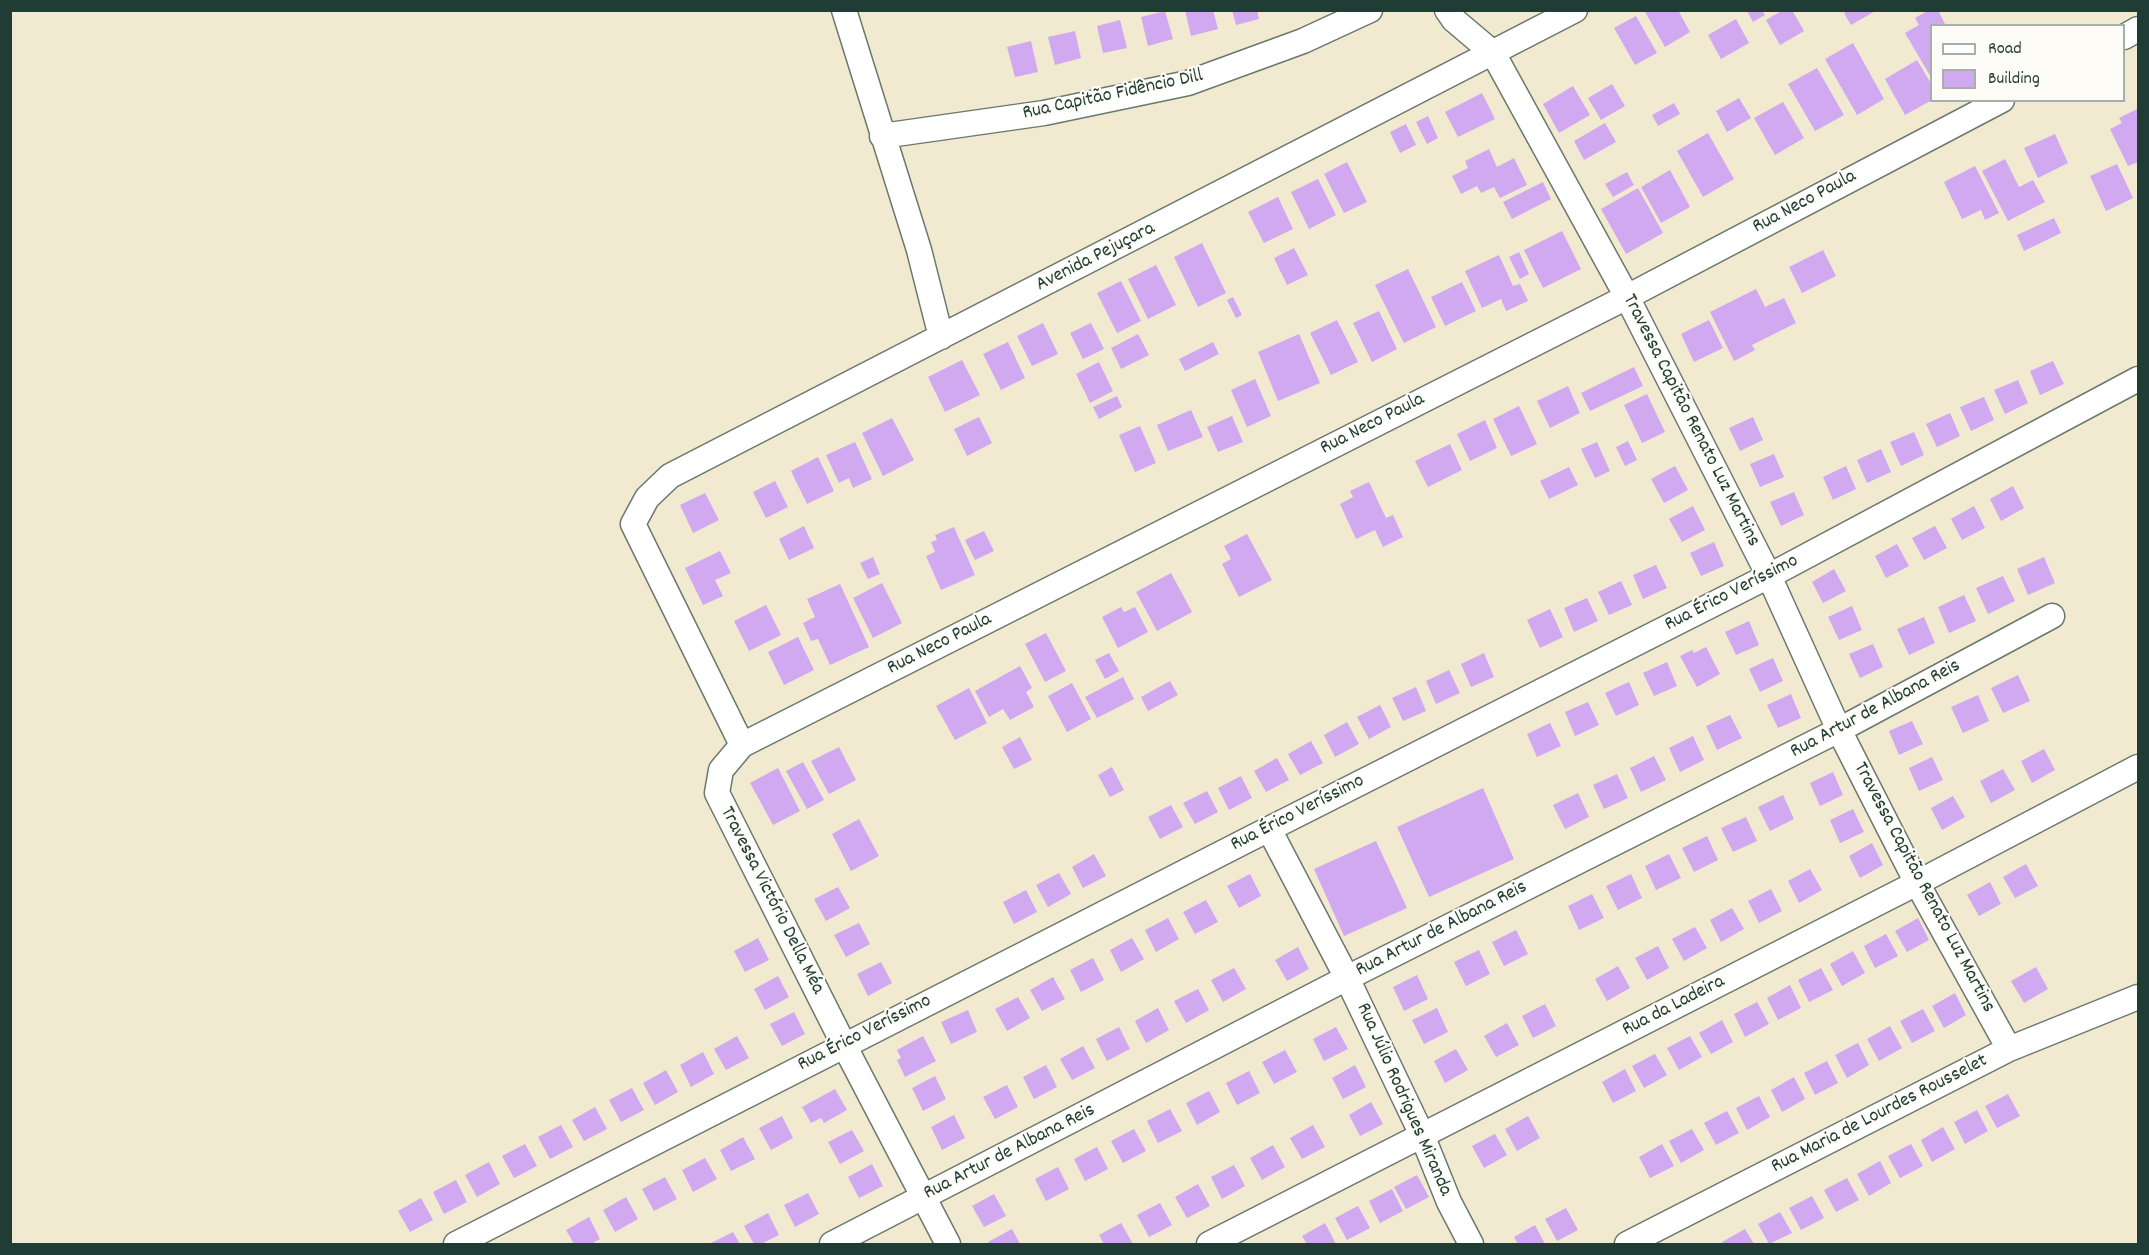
<!DOCTYPE html>
<html>
<head>
<meta charset="utf-8">
<style>
	body { margin:0 }
	#map { position:relative; width:2149px; height:1255px; overflow:hidden; background:#f2e9d1; font-family:Dekko,sans-serif }
	canvas { display:block }
	.frame { position:absolute; inset:0; border:12px solid #1f3d34; pointer-events:none }
	.legend { position:absolute; left:1930px; top:24px; width:195px; height:78px; box-sizing:border-box; background:#fdfcf7; border:2px solid #a4b0a9; margin:0; padding:8px 10px; list-style:none; font-size:18px; color:#1f3d34 }
	.legend li { display:flex; align-items:center; gap:12px; height:30px }
	.legend b { width:30px; border:2px solid #a4b0a9 }
</style>
</head>
<body>
<div id="map">
<canvas width="2149" height="1255"></canvas>
<div class="frame"></div>
<ul class="legend">
<li><b style="height:8px;background:#fff"></b>Road</li>
<li><b style="height:16px;background:#d0a9f1"></b>Building</li>
</ul>
</div>
<script>
const ctx = document.querySelector('canvas').getContext('2d');
ctx.lineJoin = 'round';
function fillPath(path, color) {
  ctx.fillStyle = color;
  ctx.fill(path, 'evenodd');
}
function shape(rows) {
  const path = new Path2D();
  for (const r of rows) {
    path.moveTo(r[0], r[1]);
    for (let i = 2; i < r.length; i += 2) path.lineTo(r[i], r[i + 1]);
  }
  return path;
}
function strokePath(path, color, width, dash) {
  ctx.strokeStyle = color;
  ctx.lineWidth = width;
  ctx.lineCap = dash ? 'butt' : 'round';
  ctx.setLineDash(dash || []);
  ctx.stroke(path);
}
function label(font, color, halo, rows, align = 'center') {
  ctx.font = font + ' Dekko,sans-serif';
  ctx.lineWidth = 4.5;
  ctx.setLineDash([]);
  ctx.textBaseline = 'middle';
  ctx.strokeStyle = halo;
  ctx.fillStyle = color;
  for (const [text, x, y, turn = 0] of rows) {
    ctx.save();
    ctx.translate(x, y);
    ctx.rotate((+turn || 0) * Math.PI / 180);
    ctx.textAlign = isNaN(turn) ? turn : align;
    if (halo) ctx.strokeText(text, 0, 0);
    ctx.fillText(text, 0, 0);
    ctx.restore();
  }
}
fillPath(shape([
	[1185,10,1213,10,1218,29,1191,36],
	[1232,10,1257,10,1259,19,1236,25],
	[1644,10,1678,10,1690,32,1665,47],
	[1762,10,1765,15,1753,22,1747,11],
	[1783,10,1792,10,1804,31,1780,45,1766,20],
	[1849,10,1877,10,1851,25,1844,13],
	[1929,10,1938,10,1946,26,1932,26,1932,79,1905,33,1919,25,1915,18],
	[1165,11,1173,39,1148,46,1141,17],
	[1636,16,1657,53,1635,65,1614,28],
	[1736,19,1749,43,1721,59,1708,35],
	[1120,20,1127,48,1103,53,1097,26],
	[1075,31,1081,58,1055,65,1048,37],
	[1031,41,1038,72,1015,77,1007,47],
	[1853,43,1884,99,1857,115,1825,59],
	[1917,60,1932,85,1932,100,1905,115,1885,79],
	[1817,68,1844,115,1815,131,1788,84],
	[1612,84,1625,106,1601,120,1588,98],
	[1573,86,1590,115,1559,133,1543,104],
	[1482,93,1495,119,1458,137,1445,112],
	[1739,98,1751,118,1727,132,1716,111],
	[1783,102,1804,138,1775,155,1754,118],
	[1674,103,1680,114,1658,126,1652,115],
	[2137,109,2138,114,2138,162,2128,166,2110,129,2122,123,2119,118],
	[1428,116,1438,138,1427,144,1416,122],
	[1605,123,1616,142,1584,160,1574,141],
	[1406,124,1416,145,1400,153,1390,132],
	[1708,133,1734,179,1703,197,1677,151],
	[2055,134,2068,163,2038,178,2024,148],
	[1489,149,1497,167,1514,158,1527,185,1500,198,1494,187,1481,193,1477,186,1461,194,1452,176,1468,168,1465,161],
	[2005,159,2019,187,2033,180,2045,202,2008,221,1982,171],
	[1347,162,1367,202,1344,213,1324,174],
	[2117,164,2133,198,2106,211,2090,176],
	[1975,166,1999,213,1985,220,1981,210,1962,219,1944,182],
	[1670,170,1690,207,1661,223,1641,187],
	[1627,172,1634,185,1613,197,1605,184],
	[1318,179,1336,215,1309,229,1291,192],
	[1543,182,1551,199,1512,219,1503,202],
	[1638,188,1663,233,1626,254,1601,209],
	[1278,197,1293,229,1264,243,1248,212],
	[2054,218,2061,233,2024,251,2017,235],
	[1562,231,1581,269,1543,288,1524,250],
	[1202,243,1226,293,1198,307,1174,257],
	[1294,248,1308,275,1287,285,1274,258],
	[1823,250,1836,276,1802,293,1789,267],
	[1519,252,1529,274,1520,279,1509,257],
	[1499,255,1513,286,1520,284,1528,301,1506,311,1501,299,1482,308,1465,271],
	[1156,265,1176,305,1148,319,1128,279],
	[1408,269,1436,327,1404,343,1375,285],
	[1121,281,1141,321,1117,333,1097,293],
	[1462,282,1476,311,1445,326,1431,297],
	[1756,289,1765,307,1784,298,1796,323,1752,345,1755,350,1734,361,1710,312],
	[1233,297,1242,315,1236,318,1227,300],
	[1379,311,1397,349,1372,362,1353,323],
	[1337,320,1358,362,1331,375,1310,333],
	[1709,320,1723,348,1694,362,1681,334],
	[1043,323,1058,354,1032,366,1017,336],
	[1091,323,1104,349,1083,359,1070,333],
	[1138,334,1149,355,1121,369,1111,348],
	[1299,334,1320,383,1278,401,1258,352],
	[1008,342,1025,378,1001,390,983,354],
	[1213,342,1219,354,1185,371,1179,359],
	[962,360,980,395,945,412,928,377],
	[2053,361,2064,384,2040,395,2030,371],
	[1099,362,1113,391,1090,403,1076,374],
	[1634,367,1643,386,1590,411,1581,393],
	[1255,379,1271,416,1247,427,1231,390],
	[2018,380,2028,403,2005,414,1994,390],
	[1568,386,1580,413,1550,428,1537,401],
	[1647,394,1665,432,1642,443,1624,405],
	[1117,396,1122,407,1099,419,1093,407],
	[1984,397,1994,420,1971,431,1960,407],
	[1519,406,1537,444,1511,456,1493,419],
	[1191,410,1203,437,1168,451,1157,425],
	[1950,413,1960,436,1937,447,1926,424],
	[1232,416,1243,442,1218,452,1207,427],
	[979,417,992,443,967,456,954,429],
	[1753,417,1763,440,1740,451,1729,428],
	[892,418,914,460,883,476,862,433],
	[1485,420,1497,448,1470,461,1457,434],
	[1140,426,1156,463,1135,472,1119,435],
	[1914,432,1924,455,1901,466,1890,442],
	[1628,441,1637,460,1625,466,1616,447],
	[855,442,872,479,853,488,849,478,839,483,826,455],
	[1597,442,1610,471,1595,478,1581,449],
	[1450,444,1462,470,1428,487,1415,461],
	[1881,449,1891,472,1867,483,1857,460],
	[1774,454,1784,477,1760,487,1750,464],
	[818,457,834,491,807,504,791,471],
	[1675,466,1688,490,1664,503,1651,479],
	[1846,466,1856,489,1833,500,1823,477],
	[1569,467,1578,485,1549,499,1540,481],
	[775,481,788,507,766,518,753,492],
	[1369,482,1386,518,1393,515,1403,537,1383,547,1375,530,1356,539,1340,504,1353,497,1350,491],
	[2013,486,2024,508,2001,521,1990,499],
	[1794,492,1804,515,1781,526,1770,502],
	[705,493,719,520,693,533,680,505],
	[1693,506,1705,530,1682,542,1669,519],
	[1974,506,1985,528,1962,540,1951,519],
	[804,526,814,548,789,560,779,539],
	[1935,526,1947,548,1924,560,1912,538],
	[954,527,975,575,941,590,926,556,935,552,931,542,937,540,935,535],
	[984,531,994,551,975,560,965,540],
	[1247,534,1272,580,1239,597,1222,564,1231,559,1224,546],
	[1714,542,1724,566,1701,576,1690,553],
	[1897,544,1909,566,1886,578,1875,556],
	[720,551,731,573,715,580,723,596,703,605,685,568],
	[873,557,880,574,868,579,860,563],
	[2044,557,2055,583,2028,595,2017,569],
	[1656,565,1667,588,1643,599,1633,575],
	[1834,569,1846,591,1823,603,1812,582],
	[1171,573,1192,612,1157,631,1136,592],
	[2003,576,2015,601,1988,614,1976,588],
	[1621,581,1632,605,1609,615,1598,592],
	[882,583,902,623,873,638,853,598],
	[840,584,869,647,830,665,818,639,811,641,803,623,815,617,807,599],
	[1964,595,1976,621,1949,633,1938,607],
	[1587,598,1598,621,1574,632,1564,608],
	[766,605,781,635,749,651,734,621],
	[1852,606,1862,630,1839,640,1828,617],
	[1121,607,1124,612,1135,607,1148,632,1118,648,1102,617],
	[1550,609,1563,637,1540,648,1527,620],
	[1924,617,1935,643,1909,655,1897,629],
	[1749,621,1759,645,1736,655,1725,632],
	[1046,633,1066,671,1045,682,1025,644],
	[798,637,814,670,784,685,768,652],
	[1873,644,1883,667,1860,678,1849,654],
	[1706,647,1720,674,1697,687,1680,656,1692,650,1694,653],
	[1109,653,1119,671,1105,679,1095,660],
	[1484,653,1494,677,1471,687,1461,664],
	[1773,658,1783,681,1760,692,1749,669],
	[1667,662,1677,686,1654,696,1643,673],
	[1020,666,1032,688,1026,692,1034,707,1010,720,1003,709,989,717,975,691],
	[1449,670,1460,693,1436,704,1426,681],
	[2018,675,2030,701,2003,713,1991,688],
	[1123,677,1134,699,1097,718,1085,697],
	[1170,681,1178,695,1148,711,1141,697],
	[1629,682,1639,705,1616,716,1605,693],
	[1072,683,1091,719,1067,732,1048,696],
	[1416,687,1426,711,1403,721,1392,698],
	[969,688,987,723,955,740,936,706],
	[1791,694,1801,718,1778,728,1767,705],
	[1978,695,1989,721,1963,733,1951,707],
	[1588,702,1599,725,1575,736,1565,712],
	[1380,705,1391,727,1369,739,1357,717],
	[1730,715,1742,738,1717,750,1706,726],
	[1912,721,1923,744,1899,755,1889,731],
	[1347,722,1359,744,1335,757,1324,735],
	[1550,723,1561,746,1537,757,1527,734],
	[1693,736,1704,760,1680,772,1669,748],
	[1020,737,1032,760,1014,769,1002,747],
	[1311,741,1323,763,1300,775,1288,754],
	[839,747,856,780,829,794,811,761],
	[2044,749,2055,770,2032,783,2021,761],
	[1654,756,1666,780,1641,792,1630,768],
	[1932,757,1943,780,1919,791,1909,768],
	[1277,758,1289,780,1266,792,1254,771],
	[803,762,824,800,807,809,786,771],
	[1112,767,1124,790,1110,797,1098,775],
	[778,768,800,811,773,825,750,783],
	[2003,769,2015,790,1991,803,1980,781],
	[1833,772,1843,795,1820,806,1810,783],
	[1617,774,1628,798,1604,809,1593,785],
	[1241,776,1252,798,1229,810,1218,788],
	[1483,788,1514,859,1429,897,1397,827],
	[1207,791,1218,812,1195,824,1183,803],
	[1578,793,1589,817,1565,829,1553,805],
	[1783,795,1794,819,1770,831,1758,807],
	[1953,796,1965,817,1942,830,1931,808],
	[1171,805,1183,827,1160,839,1148,817],
	[1853,809,1864,832,1840,843,1830,820],
	[1746,817,1757,841,1733,852,1721,828],
	[859,819,879,856,851,871,832,834],
	[1707,836,1718,860,1694,872,1682,848],
	[1376,841,1407,908,1344,936,1314,869],
	[1872,843,1883,865,1860,878,1849,856],
	[1094,854,1106,876,1083,888,1072,867],
	[1669,854,1681,878,1656,890,1645,866],
	[2026,864,2038,886,2015,898,2003,877],
	[1810,869,1822,890,1799,903,1788,881],
	[1059,873,1071,894,1048,907,1036,885],
	[1250,874,1261,896,1239,908,1227,886],
	[1631,874,1642,898,1618,910,1606,886],
	[1990,882,2001,904,1979,916,1967,895],
	[838,887,850,908,826,921,814,899],
	[1771,889,1782,911,1759,923,1748,901],
	[1026,890,1037,912,1014,924,1003,902],
	[1592,894,1604,918,1579,930,1568,906],
	[1206,900,1218,922,1195,934,1183,912],
	[1732,908,1744,929,1721,942,1710,920],
	[1168,918,1179,939,1156,952,1145,930],
	[1918,918,1929,940,1907,952,1895,931],
	[859,923,870,944,846,957,834,935],
	[1695,927,1707,948,1684,961,1672,939],
	[1516,930,1528,954,1504,966,1492,942],
	[1886,934,1898,956,1875,968,1864,946],
	[758,938,769,960,745,972,734,951],
	[1132,938,1144,959,1121,972,1110,950],
	[1658,946,1669,968,1647,980,1635,958],
	[1298,947,1309,969,1287,981,1275,960],
	[1479,950,1490,974,1466,986,1454,962],
	[1853,951,1865,973,1842,986,1830,964],
	[1093,958,1104,980,1081,992,1070,970],
	[881,962,892,983,868,996,857,974],
	[1618,966,1630,988,1607,1001,1595,979],
	[2036,967,2048,989,2024,1003,2011,981],
	[1234,968,1246,989,1223,1002,1211,980],
	[1821,968,1833,990,1809,1002,1798,980],
	[1417,975,1428,999,1404,1011,1393,987],
	[778,976,789,997,765,1010,754,989],
	[1053,977,1065,999,1042,1011,1030,990],
	[1790,985,1801,1008,1778,1020,1767,998],
	[1198,989,1209,1010,1186,1023,1174,1001],
	[1955,993,1966,1015,1944,1028,1932,1006],
	[1018,997,1030,1018,1007,1031,995,1009],
	[1757,1002,1769,1024,1745,1037,1734,1014],
	[1545,1004,1556,1026,1533,1038,1522,1016],
	[1158,1008,1169,1030,1146,1043,1135,1021],
	[1437,1008,1448,1032,1424,1044,1412,1020],
	[1923,1009,1935,1031,1912,1043,1900,1021],
	[968,1010,977,1032,951,1044,941,1022],
	[794,1012,805,1034,782,1046,770,1024],
	[1722,1020,1733,1042,1711,1054,1699,1033],
	[1507,1023,1519,1045,1496,1057,1484,1036],
	[1890,1026,1902,1048,1879,1061,1867,1039],
	[1119,1027,1130,1049,1107,1061,1096,1039],
	[1336,1027,1348,1049,1324,1061,1313,1039],
	[737,1036,749,1058,726,1070,714,1049],
	[923,1036,936,1061,905,1077,897,1060,901,1058,897,1050],
	[1690,1036,1702,1057,1679,1070,1667,1048],
	[1858,1043,1869,1065,1847,1078,1835,1055],
	[1083,1046,1095,1068,1072,1080,1060,1059],
	[1456,1049,1468,1070,1445,1083,1434,1061],
	[1285,1050,1297,1072,1274,1084,1262,1062],
	[703,1052,714,1074,691,1087,680,1065],
	[1655,1054,1667,1075,1644,1088,1632,1066],
	[1827,1061,1838,1083,1815,1095,1804,1073],
	[1046,1065,1057,1087,1034,1099,1023,1077],
	[1355,1065,1366,1087,1343,1099,1332,1078],
	[1625,1069,1636,1091,1613,1103,1602,1082],
	[666,1070,678,1092,655,1105,643,1083],
	[1249,1071,1260,1093,1237,1105,1226,1083],
	[935,1076,946,1099,923,1111,912,1088],
	[1794,1077,1805,1099,1782,1112,1771,1090],
	[1007,1085,1018,1107,995,1119,983,1097],
	[632,1088,644,1110,621,1122,609,1100],
	[835,1089,847,1110,824,1123,821,1118,811,1123,802,1107],
	[1209,1091,1220,1112,1197,1125,1186,1103],
	[2008,1094,2020,1116,1997,1128,1985,1106],
	[1759,1096,1770,1117,1747,1130,1736,1108],
	[1371,1102,1383,1124,1360,1136,1349,1115],
	[595,1107,607,1129,584,1141,572,1120],
	[1170,1109,1182,1131,1158,1143,1147,1121],
	[1977,1110,1988,1131,1965,1144,1954,1122],
	[1727,1111,1739,1133,1716,1145,1704,1123],
	[954,1115,965,1138,942,1150,931,1127],
	[782,1116,793,1138,771,1150,759,1128],
	[1528,1116,1540,1138,1517,1151,1505,1129],
	[561,1125,573,1147,550,1159,538,1137],
	[1313,1125,1325,1147,1302,1159,1290,1138],
	[1943,1127,1955,1149,1932,1162,1921,1140],
	[1134,1129,1146,1151,1123,1163,1111,1141],
	[1692,1129,1704,1150,1681,1163,1669,1141],
	[852,1130,864,1151,840,1164,828,1142],
	[1495,1134,1507,1155,1484,1168,1472,1146],
	[743,1137,755,1159,731,1171,720,1150],
	[525,1144,537,1166,514,1178,502,1156],
	[1662,1144,1674,1166,1650,1178,1639,1157],
	[1911,1144,1923,1166,1900,1178,1888,1156],
	[1273,1145,1285,1167,1262,1180,1250,1158],
	[1097,1147,1108,1169,1085,1181,1074,1159],
	[705,1158,717,1179,693,1192,682,1170],
	[1880,1161,1891,1183,1869,1196,1857,1174],
	[489,1162,500,1184,477,1197,465,1175],
	[872,1164,883,1186,859,1198,848,1177],
	[1234,1165,1245,1186,1222,1199,1211,1177],
	[1058,1167,1069,1189,1046,1201,1035,1179],
	[1417,1175,1429,1197,1406,1209,1394,1187],
	[665,1177,677,1199,654,1211,642,1189],
	[1847,1178,1859,1200,1836,1212,1824,1190],
	[456,1180,467,1202,444,1214,433,1192],
	[1198,1184,1210,1206,1187,1218,1175,1197],
	[1392,1189,1403,1211,1380,1223,1369,1201],
	[808,1193,819,1214,795,1227,784,1205],
	[994,1194,1006,1216,984,1227,972,1206],
	[1812,1196,1824,1218,1801,1230,1789,1208],
	[626,1197,638,1219,615,1232,603,1210],
	[421,1198,433,1220,410,1232,398,1211],
	[1160,1203,1172,1225,1149,1237,1137,1215],
	[1358,1206,1370,1228,1347,1240,1335,1218],
	[1566,1208,1578,1230,1557,1241,1545,1219],
	[1780,1212,1792,1233,1769,1244,1758,1224],
	[768,1213,779,1235,761,1244,754,1244,744,1226],
	[589,1217,600,1239,591,1244,574,1244,566,1230],
	[1121,1223,1133,1244,1104,1244,1099,1235],
	[1325,1223,1336,1244,1307,1244,1302,1236],
	[1535,1225,1545,1244,1518,1244,1514,1237],
	[1012,1229,1020,1244,990,1244,988,1242],
	[1745,1229,1754,1244,1724,1244,1722,1242],
	[733,1232,740,1244,709,1244]
]), '#d0a9f1');
const minor = shape([
	[844,10,919,250,941,337],
	[1447,10,1454,20,1493,53,1627,297,1769,576,1839,730,1917,883,2009,1049],
	[2124,37,2138,29],
	[882,136,1044,113,1188,83,1303,41,1370,10],
	[742,745,1627,297,2002,100],
	[1269,829,1347,978,1422,1135,1449,1202,1471,1244],
	[456,1244,1269,829,1769,576,2138,379],
	[832,1244,1347,978,1839,730,2052,616],
	[948,1244,844,1045,717,793,721,770,742,745,633,524,647,498,670,476,1575,10],
	[1209,1244,1917,883,2138,767],
	[1627,1244,2009,1049,2138,997]
]);
strokePath(minor, '#69796b', 27);
strokePath(minor, '#fff', 24);
label('20px', '#1f3d34', '#fdfcf7', [
	["Rua Capitão Fidêncio Dill",1113,96,-12],
	["Rua Neco Paula",1805,203,-28],
	["Avenida Pejuçara",1096,258,-27],
	["Travessa Capitão Renato Luz Martins",1690,421,63],
	["Rua Neco Paula",1373,425,-27],
	["Rua Érico Veríssimo",1732,594,-27],
	["Rua Neco Paula",940,645,-27],
	["Rua Artur de Albana Reis",1876,710,-28],
	["Rua Érico Veríssimo",1298,814,-27],
	["Travessa Capitão Renato Luz Martins",1923,888,62],
	["Travessa Victório Della Méa",771,901,63],
	["Rua Artur de Albana Reis",1442,930,-27],
	["Rua da Ladeira",1674,1007,-27],
	["Rua Érico Veríssimo",865,1034,-27],
	["Rua Júlio Rodrigues Miranda",1403,1100,66],
	["Rua Maria de Lourdes Rousselet",1880,1115,-27],
	["Rua Artur de Albana Reis",1010,1153,-27]
]);
</script>
</body>
</html>
